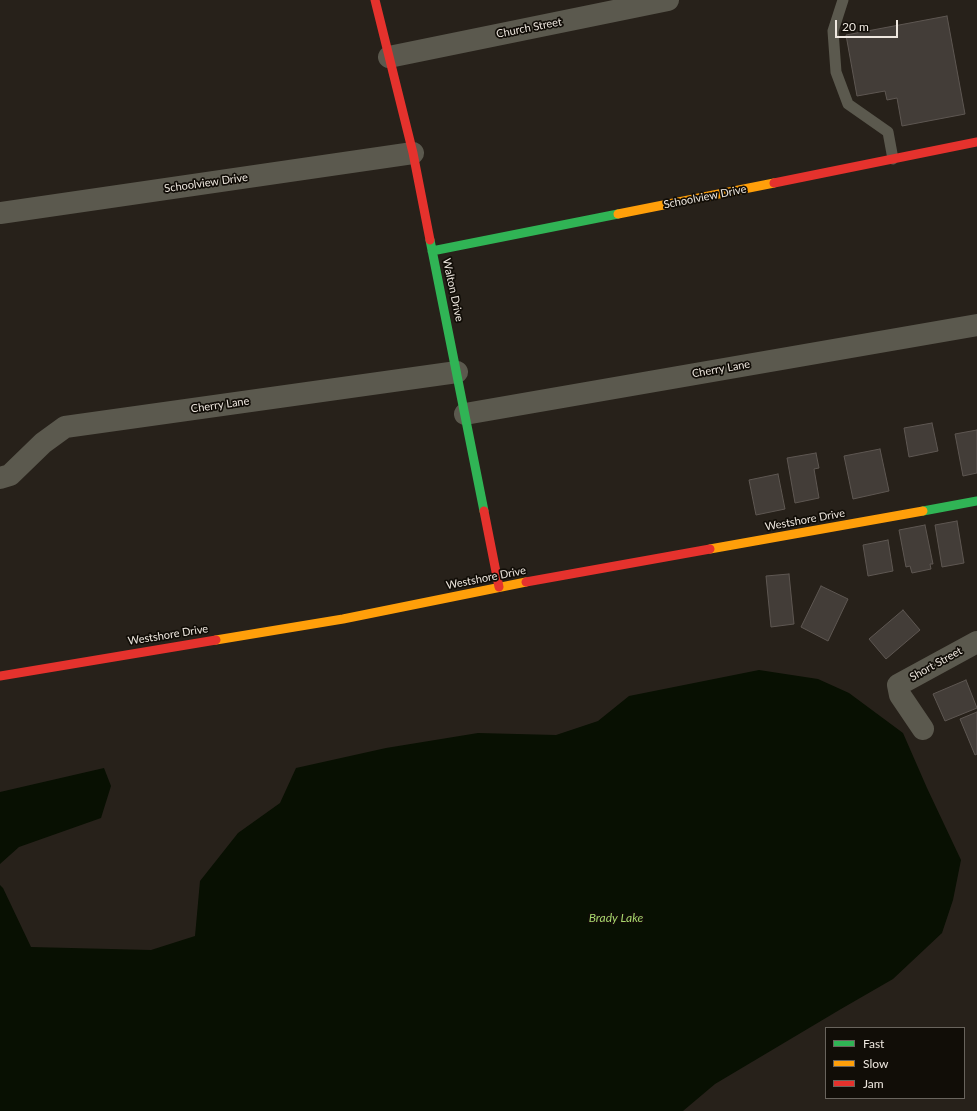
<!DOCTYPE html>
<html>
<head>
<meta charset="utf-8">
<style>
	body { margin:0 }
	#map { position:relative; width:977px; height:1111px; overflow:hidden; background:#27211a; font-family:Lato,sans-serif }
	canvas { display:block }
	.legend { position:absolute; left:825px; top:1027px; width:140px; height:72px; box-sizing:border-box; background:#110d07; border:1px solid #69645d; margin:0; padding:5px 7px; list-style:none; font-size:12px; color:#eee7df }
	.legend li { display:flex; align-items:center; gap:8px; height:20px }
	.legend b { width:20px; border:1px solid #69645d }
	.scale { position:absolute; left:835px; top:20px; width:63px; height:18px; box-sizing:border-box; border:2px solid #eee7df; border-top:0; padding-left:5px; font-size:12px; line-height:14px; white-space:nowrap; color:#eee7df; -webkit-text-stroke:3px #110d07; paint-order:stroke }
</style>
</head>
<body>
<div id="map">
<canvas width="977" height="1111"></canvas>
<ul class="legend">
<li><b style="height:5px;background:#30b455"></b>Fast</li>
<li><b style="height:5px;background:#ff9f0a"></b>Slow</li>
<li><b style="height:5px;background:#e5322d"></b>Jam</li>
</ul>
<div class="scale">20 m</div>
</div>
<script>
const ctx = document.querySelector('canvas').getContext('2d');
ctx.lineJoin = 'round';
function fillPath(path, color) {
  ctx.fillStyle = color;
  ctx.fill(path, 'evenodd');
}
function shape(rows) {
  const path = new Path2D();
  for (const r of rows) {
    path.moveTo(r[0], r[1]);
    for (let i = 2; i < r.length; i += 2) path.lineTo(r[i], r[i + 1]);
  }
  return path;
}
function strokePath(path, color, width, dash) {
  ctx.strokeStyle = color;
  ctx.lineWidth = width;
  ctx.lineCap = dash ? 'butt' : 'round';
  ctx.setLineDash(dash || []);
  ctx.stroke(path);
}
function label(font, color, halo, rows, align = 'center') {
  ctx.font = font + ' Lato,sans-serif';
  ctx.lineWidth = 3.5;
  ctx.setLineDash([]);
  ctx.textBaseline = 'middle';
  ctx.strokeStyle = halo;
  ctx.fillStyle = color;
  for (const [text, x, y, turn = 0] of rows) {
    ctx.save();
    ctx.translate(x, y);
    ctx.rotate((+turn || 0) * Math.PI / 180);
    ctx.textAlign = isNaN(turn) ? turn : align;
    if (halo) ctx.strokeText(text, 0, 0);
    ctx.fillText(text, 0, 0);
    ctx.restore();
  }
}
fillPath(shape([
	[759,670,818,679,849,693,903,733,927,788,961,860,953,900,942,933,893,979,841,1009,715,1084,683,1111,0,1111,0,885,3,888,31,947,151,950,195,936,200,881,238,833,280,803,296,768,386,748,478,733,556,735,598,721,629,696],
	[104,768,111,786,101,818,19,847,0,864,0,792]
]), '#081002');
const building = shape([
	[947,16,965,114,902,126,897,98,887,100,885,91,857,96,846,35,947,16],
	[932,423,938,451,909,457,904,428,932,423],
	[977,430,977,473,963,476,955,434,977,430],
	[880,449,889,491,853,499,844,456,880,449],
	[816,453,819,468,814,469,819,498,795,503,787,458,816,453],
	[778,474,785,509,756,515,749,480,778,474],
	[957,521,964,563,942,567,935,525,957,521],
	[925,525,933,564,930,564,931,569,912,573,910,566,906,567,899,530,925,525],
	[888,540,893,571,868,576,863,545,888,540],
	[789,574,794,624,771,627,766,576,789,574],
	[821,586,848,599,828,641,801,627,821,586],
	[903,610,920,630,886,659,869,639,903,610],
	[966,680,977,708,945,721,933,694,966,680],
	[977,712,977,754,975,755,960,719,977,712]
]);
fillPath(building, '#433d38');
strokePath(building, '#5e5752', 1);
strokePath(shape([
	[843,0,833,31,836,72,848,104,888,132,893,159]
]), '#5b594e', 11);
strokePath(shape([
	[389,57,668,0],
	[0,213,413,153],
	[465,414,977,325],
	[0,478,10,475,43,443,65,427,457,372],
	[923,729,900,695,898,685,977,642]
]), '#5b594e', 22);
strokePath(shape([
	[430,240,484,511],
	[432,251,618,214],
	[923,511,977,501]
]), '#30b455', 9);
strokePath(shape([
	[618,214,774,183],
	[710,549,923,511],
	[216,640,343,619,526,582]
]), '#ff9f0a', 9);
strokePath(shape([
	[375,0,413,153,430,240],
	[774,183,977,142],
	[484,511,499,587],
	[526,582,710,549],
	[0,676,216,640]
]), '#e5322d', 9);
label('11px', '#eee7df', '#110d07', [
	["Church Street",529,28,-11],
	["Schoolview Drive",206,183,-8],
	["Schoolview Drive",705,197,-11],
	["Walton Drive",453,290,78],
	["Cherry Lane",721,369,-10],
	["Cherry Lane",220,405,-8],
	["Westshore Drive",805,520,-10],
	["Westshore Drive",486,578,-11],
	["Westshore Drive",168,635,-9],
	["Short Street",936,664,-29]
]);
label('italic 12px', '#a6d76c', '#110d07', [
	["Brady Lake",616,918]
]);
</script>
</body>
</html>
